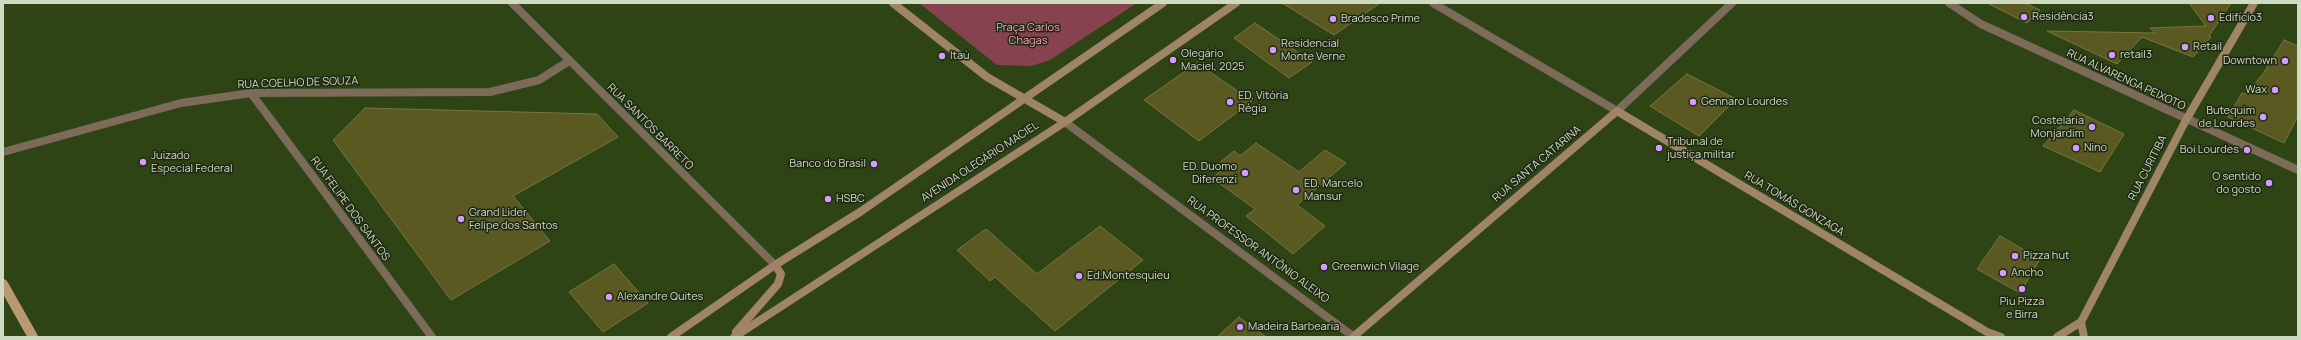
<!DOCTYPE html>
<html>
<head>
<meta charset="utf-8">
<style>
	body { margin:0 }
	#map { position:relative; width:2301px; height:340px; overflow:hidden; background:#2f4414; font-family:Manrope,sans-serif }
	canvas { display:block }
	.frame { position:absolute; inset:0; border:4px solid #cedbc1; pointer-events:none }
</style>
</head>
<body>
<div id="map">
<canvas width="2301" height="340"></canvas>
<div class="frame"></div>
</div>
<script>
const ctx = document.querySelector('canvas').getContext('2d');
ctx.lineJoin = 'round';
function fillPath(path, color) {
  ctx.fillStyle = color;
  ctx.fill(path, 'evenodd');
}
function shape(rows) {
  const path = new Path2D();
  for (const r of rows) {
    path.moveTo(r[0], r[1]);
    for (let i = 2; i < r.length; i += 2) path.lineTo(r[i], r[i + 1]);
  }
  return path;
}
function strokePath(path, color, width, dash) {
  ctx.strokeStyle = color;
  ctx.lineWidth = width;
  ctx.lineCap = dash ? 'butt' : 'round';
  ctx.setLineDash(dash || []);
  ctx.stroke(path);
}
function label(font, color, halo, rows, align = 'center') {
  ctx.font = font + ' Manrope,sans-serif';
  ctx.lineWidth = 3;
  ctx.setLineDash([]);
  ctx.textBaseline = 'middle';
  ctx.strokeStyle = halo;
  ctx.fillStyle = color;
  for (const [text, x, y, turn = 0] of rows) {
    ctx.save();
    ctx.translate(x, y);
    ctx.rotate((+turn || 0) * Math.PI / 180);
    ctx.textAlign = isNaN(turn) ? turn : align;
    if (halo) ctx.strokeText(text, 0, 0);
    ctx.fillText(text, 0, 0);
    ctx.restore();
  }
}
fillPath(shape([
	[919,3,1137,3,1050,60,1031,66,997,65]
]), '#86434f');
const building = shape([
	[1282,3,1380,3,1334,35,1282,3],
	[1987,3,2025,3,2040,10,2027,23,1987,3],
	[2189,3,2231,3,2209,36,2211,37,2193,57,2142,37,2117,64,2047,31,2155,33,2150,28,2206,26,2189,3],
	[1255,23,1312,62,1289,78,1234,38,1255,23],
	[2284,40,2298,46,2298,116,2284,143,2228,117,2242,93,2246,94,2263,74,2284,40],
	[1197,63,1252,101,1199,141,1144,100,1197,63],
	[1687,74,1736,99,1699,136,1650,106,1687,74],
	[365,108,597,114,618,137,513,196,550,241,451,300,333,140,365,108],
	[2074,110,2124,134,2100,172,2043,146,2074,110],
	[1256,143,1299,172,1325,150,1346,163,1297,205,1325,226,1293,254,1246,216,1255,209,1212,178,1223,169,1217,165,1234,151,1240,156,1256,143],
	[1100,226,1143,260,1055,331,995,277,990,281,957,250,986,229,1037,274,1100,226],
	[2000,236,2040,259,2020,293,1977,269,2000,236],
	[614,264,648,303,603,332,569,292,614,264],
	[1239,317,1266,337,1217,337,1239,317]
]);
fillPath(building, '#595921');
strokePath(building, '#76773f', 1);
strokePath(shape([
	[512,3,775,265],
	[1433,3,1617,111,1732,3],
	[1949,3,1981,24,2298,170],
	[251,93,432,337],
	[1065,122,1354,337],
	[3,152,181,103,251,93,490,92,539,80,569,61]
]), '#7c6b59', 8);
strokePath(shape([
	[893,3,987,77,1065,122],
	[2081,322,2084,337],
	[736,332,778,284,781,274,775,265],
	[671,337,775,265,860,212,1163,3],
	[734,337,1065,122,1236,3],
	[1353,337,1617,111,1987,332,2001,337],
	[2057,337,2081,322,2186,120,2254,3]
]), '#9f8467', 8);
strokePath(shape([
	[3,284,33,337]
]), '#ba9872', 10);
for (const [x, y, r, color] of [
	[2024,17,4,"#d39cfd"],
	[2211,18,4,"#d39cfd"],
	[1333,19,4,"#d39cfd"],
	[2185,47,4,"#d39cfd"],
	[1273,50,4,"#d39cfd"],
	[2112,55,4,"#d39cfd"],
	[942,56,4,"#d39cfd"],
	[1173,60,4,"#d39cfd"],
	[2285,61,4,"#d39cfd"],
	[2275,90,4,"#d39cfd"],
	[1230,102,4,"#d39cfd"],
	[1693,102,4,"#d39cfd"],
	[2263,117,4,"#d39cfd"],
	[2092,127,4,"#d39cfd"],
	[1659,148,4,"#d39cfd"],
	[2076,148,4,"#d39cfd"],
	[2247,150,4,"#d39cfd"],
	[143,162,4,"#d39cfd"],
	[874,164,4,"#d39cfd"],
	[1245,173,4,"#d39cfd"],
	[2269,183,4,"#d39cfd"],
	[1296,190,4,"#d39cfd"],
	[828,199,4,"#d39cfd"],
	[461,219,4,"#d39cfd"],
	[2015,256,4,"#d39cfd"],
	[1324,267,4,"#d39cfd"],
	[2003,273,4,"#d39cfd"],
	[1079,276,4,"#d39cfd"],
	[2022,289,4,"#d39cfd"],
	[609,297,4,"#d39cfd"],
	[1240,327,4,"#d39cfd"]
]) {
  const dot = new Path2D();
  dot.arc(x, y, r, 0, 2 * Math.PI);
  ctx.fillStyle = color;
  ctx.fill(dot);
  strokePath(dot, '#1e2713', 1.5);
}
label('11px', '#cedbc1', '#1e2713', [
	["Residência3",2032,17],
	["Edifício3",2219,18],
	["Bradesco Prime",1341,19],
	["Residencial",1281,44],
	["Monte Verne",1281,57],
	["Retail",2193,47],
	["Olegário",1181,54],
	["Maciel, 2025",1181,67],
	["retail3",2120,55],
	["Itaú",950,56],
	["Downtown",2277,61,"right"],
	["Wax",2267,90,"right"],
	["ED. Vitória",1238,96],
	["Régia",1238,109],
	["Gennaro Lourdes",1701,102],
	["Butequim",2255,111,"right"],
	["de Lourdes",2255,124,"right"],
	["Costelaria",2084,121,"right"],
	["Monjardim",2084,134,"right"],
	["Tribunal de",1667,142],
	["justiça militar",1667,155],
	["Nino",2084,148],
	["Boi Lourdes",2239,150,"right"],
	["Juizado",151,156],
	["Especial Federal",151,169],
	["Banco do Brasil",866,164,"right"],
	["ED. Duomo",1237,167,"right"],
	["Diferenzi",1237,180,"right"],
	["O sentido",2261,177,"right"],
	["do gosto",2261,190,"right"],
	["ED. Marcelo",1304,184],
	["Mansur",1304,197],
	["HSBC",836,199],
	["Grand Lider",469,213],
	["Felipe dos Santos",469,226],
	["Pizza hut",2023,256],
	["Greenwich Vilage",1332,267],
	["Ancho",2011,273],
	["Ed.Montesquieu",1087,276],
	["Alexandre Quites",617,297],
	["Piu Pizza",2022,302,"center"],
	["e Birra",2022,315,"center"],
	["Madeira Barbearia",1248,327]
], 'left');
label('11px', '#fba7b4', '#1e2713', [
	["Praça Carlos",1028,28],
	["Chagas",1028,41]
]);
label('11px', '#cedbc1', '#1e2713', [
	["RUA ALVARENGA PEIXOTO",2126,80,25],
	["RUA COELHO DE SOUZA",298,83,-2],
	["RUA SANTOS BARRETO",650,127,45],
	["AVENIDA OLEGÁRIO MACIEL",980,162,-33],
	["RUA SANTA CATARINA",1537,164,-40],
	["RUA CURITIBA",2148,168,-63],
	["RUA TOMÁS GONZAGA",1794,204,31],
	["RUA FELIPE DOS SANTOS",350,209,54],
	["RUA PROFESSOR ANTÔNIO ALEIXO",1258,250,36]
]);
</script>
</body>
</html>
